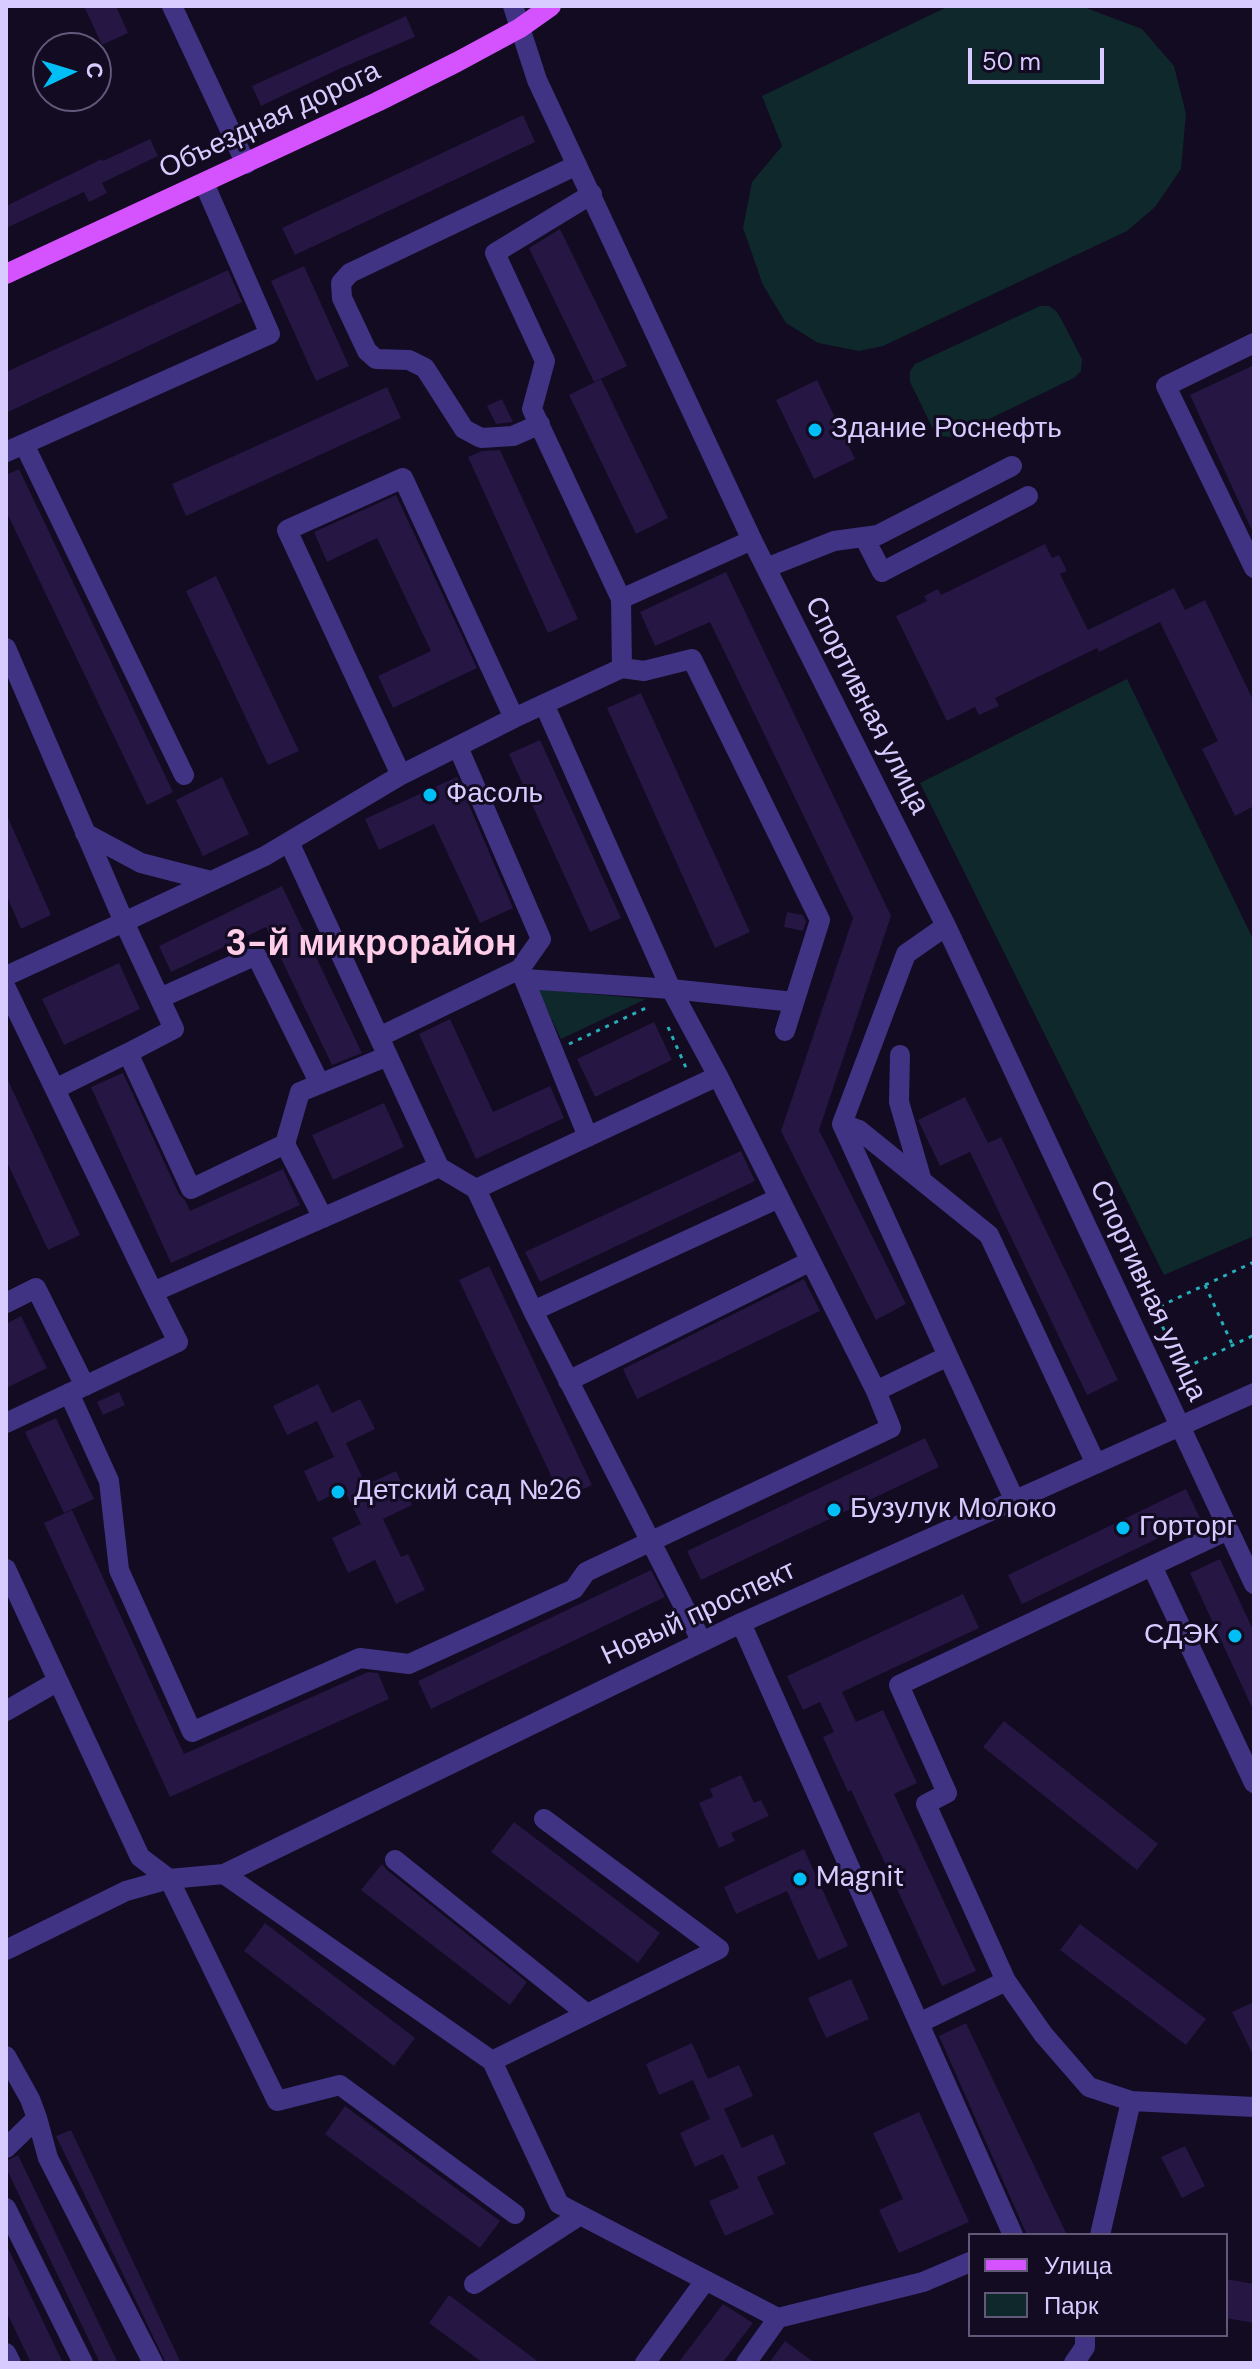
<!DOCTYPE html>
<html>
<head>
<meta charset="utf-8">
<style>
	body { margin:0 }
	#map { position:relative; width:1260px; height:2369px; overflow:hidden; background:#120b21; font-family:"DM Sans",sans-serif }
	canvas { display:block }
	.frame { position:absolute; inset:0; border:8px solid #d8cbff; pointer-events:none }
	.legend { position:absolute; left:968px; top:2233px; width:260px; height:104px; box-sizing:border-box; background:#120b21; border:2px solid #61587a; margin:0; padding:10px 14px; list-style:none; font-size:24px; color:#d8cbff }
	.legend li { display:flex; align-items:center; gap:16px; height:40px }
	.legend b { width:40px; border:2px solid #61587a }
	.north { position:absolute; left:32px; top:32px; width:80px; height:80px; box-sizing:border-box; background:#120b21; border:2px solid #61587a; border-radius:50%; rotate:86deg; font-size:22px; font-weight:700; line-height:32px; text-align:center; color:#d8cbff }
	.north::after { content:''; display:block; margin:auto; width:28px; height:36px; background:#00bef6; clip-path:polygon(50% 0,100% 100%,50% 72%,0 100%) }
	.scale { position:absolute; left:968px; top:48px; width:136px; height:36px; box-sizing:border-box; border:4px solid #d8cbff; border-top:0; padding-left:10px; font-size:24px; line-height:28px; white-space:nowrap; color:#d8cbff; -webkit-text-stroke:6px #120b21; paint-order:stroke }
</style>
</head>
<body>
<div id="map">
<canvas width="1260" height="2369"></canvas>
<div class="frame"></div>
<ul class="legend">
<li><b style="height:10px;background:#d552ff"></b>Улица</li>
<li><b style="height:22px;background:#0e282b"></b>Парк</li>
</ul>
<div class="north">С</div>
<div class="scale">50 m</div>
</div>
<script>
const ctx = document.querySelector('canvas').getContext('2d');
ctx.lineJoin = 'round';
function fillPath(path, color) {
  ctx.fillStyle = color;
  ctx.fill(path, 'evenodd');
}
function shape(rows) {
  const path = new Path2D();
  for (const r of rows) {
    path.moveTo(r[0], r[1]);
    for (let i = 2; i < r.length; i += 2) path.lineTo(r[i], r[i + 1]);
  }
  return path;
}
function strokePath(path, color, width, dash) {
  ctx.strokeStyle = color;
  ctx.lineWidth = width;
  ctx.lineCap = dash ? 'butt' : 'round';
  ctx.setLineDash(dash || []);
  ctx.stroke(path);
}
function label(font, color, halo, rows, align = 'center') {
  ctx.font = font + ' "DM Sans",sans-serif';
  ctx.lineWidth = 6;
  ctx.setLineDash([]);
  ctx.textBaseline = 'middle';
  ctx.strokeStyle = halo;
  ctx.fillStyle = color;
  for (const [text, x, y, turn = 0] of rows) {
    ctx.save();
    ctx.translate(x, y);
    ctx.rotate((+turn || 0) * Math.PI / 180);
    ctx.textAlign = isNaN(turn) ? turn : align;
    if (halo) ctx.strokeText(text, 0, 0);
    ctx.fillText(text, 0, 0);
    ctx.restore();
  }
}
fillPath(shape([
	[949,6,1081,6,1142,29,1174,66,1186,114,1181,169,1155,207,1127,231,883,346,859,351,818,343,786,323,763,285,743,228,752,182,782,146,762,96],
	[1040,306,1049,306,1056,311,1060,317,1082,359,1081,371,1074,378,952,437,940,436,934,431,910,382,910,371,915,364],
	[1127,679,1254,941,1254,1236,1164,1275,920,783],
	[537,989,646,999,561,1039]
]), '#0e282b');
fillPath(shape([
	[84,6,116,6,128,33,102,45],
	[406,16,415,37,341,68,261,106,252,86],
	[523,115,535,142,295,255,282,228],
	[150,139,158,156,102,183,107,193,89,202,84,192,6,228,6,206,102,159,103,161],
	[560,229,627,366,594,382,529,248],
	[304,266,349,366,316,381,271,281],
	[228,270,242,302,6,413,6,372],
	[1254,365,1254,535,1190,395],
	[601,379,668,518,636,534,569,395],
	[817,380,855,459,814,479,776,400],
	[387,387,401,418,186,516,172,484],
	[502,399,513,422,496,424,487,406],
	[500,450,578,619,548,633,468,457,482,451],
	[19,469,173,792,147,805,6,511,6,475],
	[396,495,477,668,393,708,378,676,431,651,377,538,327,562,314,532],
	[1045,544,1052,558,1059,555,1067,571,1060,574,1088,630,1174,588,1185,610,1205,600,1254,702,1254,806,1235,816,1202,749,1218,741,1160,622,1099,652,1097,648,995,698,999,706,979,715,975,707,947,721,896,616,927,601,924,596,938,589,941,595],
	[726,572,891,916,819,1130,906,1304,876,1320,781,1131,853,918,710,622,655,646,640,612],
	[216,576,299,751,268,765,186,591],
	[641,693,750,932,715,948,607,708],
	[540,740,621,918,590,932,509,754],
	[222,777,249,834,203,856,176,800],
	[457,777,513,908,480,923,434,824,379,850,365,819],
	[6,813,51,915,21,929,6,894],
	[282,886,362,1053,332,1065,266,927,171,972,159,946],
	[787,912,803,915,806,921,803,931,784,927],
	[119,963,140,1009,64,1045,42,999],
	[450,1019,493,1112,550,1086,564,1118,476,1159,419,1034],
	[654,1022,672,1060,595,1097,577,1059],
	[123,1073,179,1194,185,1200,190,1211,283,1169,300,1205,171,1263,91,1087],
	[6,1076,80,1235,48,1250,6,1160],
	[965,1097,988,1143,1001,1137,1118,1380,1087,1395,970,1152,940,1166,918,1120],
	[384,1103,404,1147,333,1180,312,1135],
	[741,1151,755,1181,540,1282,525,1252],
	[489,1266,592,1485,562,1499,459,1280],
	[804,1279,820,1311,637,1399,623,1369],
	[21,1316,47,1368,6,1388,6,1324],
	[318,1384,332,1413,360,1399,375,1429,346,1443,366,1485,396,1471,412,1505,383,1519,401,1557,408,1554,425,1590,396,1604,375,1560,348,1573,332,1538,361,1524,344,1489,318,1502,304,1471,334,1457,317,1421,287,1435,273,1406],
	[119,1392,125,1405,103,1415,97,1402],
	[56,1418,94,1499,64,1513,25,1432],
	[925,1438,939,1467,701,1580,687,1551],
	[1186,1489,1200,1518,1022,1604,1008,1575],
	[72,1510,184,1754,368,1672,378,1673,389,1699,170,1797,44,1523],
	[1220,1559,1254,1632,1254,1712,1190,1573],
	[651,1570,665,1597,431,1709,418,1681],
	[963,1594,979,1628,842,1692,856,1722,883,1710,917,1783,894,1794,976,1971,942,1986,851,1790,848,1792,823,1737,834,1732,820,1702,803,1710,787,1676],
	[1004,1721,1158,1844,1137,1870,983,1747],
	[741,1775,754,1803,761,1800,769,1816,731,1833,735,1841,719,1848,699,1803,713,1797,710,1789],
	[514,1822,660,1933,638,1963,491,1852],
	[804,1849,848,1946,818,1960,787,1891,736,1914,724,1887],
	[382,1864,387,1870,527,1982,510,2005,361,1890],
	[265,1923,415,2038,394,2066,244,1951],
	[1080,1924,1206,2019,1186,2045,1060,1950],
	[851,1979,869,2019,826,2038,808,1998],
	[1254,2002,1254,2057,1232,2012],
	[966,2023,1067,2235,1027,2235,939,2036],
	[692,2043,708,2079,739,2065,753,2096,724,2109,742,2148,773,2134,786,2164,757,2177,774,2214,725,2236,709,2201,739,2188,723,2154,695,2167,680,2133,710,2119,693,2080,659,2095,646,2064],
	[345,2106,500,2221,480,2248,325,2134],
	[919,2112,969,2222,899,2253,879,2210,903,2199,873,2133],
	[71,2130,181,2363,166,2363,56,2136],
	[1185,2146,1205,2186,1182,2198,1161,2157],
	[18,2155,118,2363,100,2363,6,2168,6,2161],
	[6,2244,63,2363,31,2363,6,2311],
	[1226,2279,1254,2284,1254,2323,1226,2318],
	[449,2295,540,2363,483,2363,429,2323],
	[723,2304,753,2323,722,2363,678,2363],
	[785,2341,815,2363,769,2363]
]), '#251643');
strokePath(shape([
	[668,1027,687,1070,685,1070],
	[569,1044,646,1008],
	[1254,1262,1154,1309,1183,1369,1254,1335],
	[1205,1285,1232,1344]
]), '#26aeb9', 3, [4, 6]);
strokePath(shape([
	[172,6,246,164],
	[513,6,537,80,752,540,946,926,1254,1584],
	[592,194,495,253,545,361,532,409,621,599],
	[1254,343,1166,386,1254,568],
	[540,424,513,436,481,438,464,429,425,368,409,360,376,359,367,351,342,298,341,283,350,273,577,165],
	[24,444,184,775],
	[6,452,270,334,204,183],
	[864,537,882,572,1028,496],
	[766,568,834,541,878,535,1012,466],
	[6,648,124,922,265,856,401,775,514,718,622,668,621,599,752,540],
	[622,668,644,671,692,659,820,920,785,1031],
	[544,704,671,989,794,1002],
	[458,747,541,939,520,969],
	[401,775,287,530,403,478,514,718],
	[85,833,141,863,211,881],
	[289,842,439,1167],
	[6,976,124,922,174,1029,128,1053,191,1189,285,1144],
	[525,979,671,989,718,1076],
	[6,988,153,1292],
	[160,998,256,955,320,1084],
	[379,1037,520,969,588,1137],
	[900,1055,899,1102,922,1181],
	[55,1089,128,1053],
	[842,1124,906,954,946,926],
	[476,1189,533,1311,702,1642],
	[323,1218,285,1144,300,1092,388,1056],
	[6,1303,36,1288,85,1386],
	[533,1311,779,1198],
	[948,1356,842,1124,859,1130,989,1235,1096,1464],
	[568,1381,811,1261],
	[69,1393,109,1481,119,1570,192,1732,360,1658,409,1664,574,1589,586,1572,891,1428,876,1391],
	[6,1423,178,1342,153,1292,439,1167,476,1189,718,1076,876,1391,948,1356,1015,1501],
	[1228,1530,899,1685,947,1793,926,1804,1006,1981,1043,2034,1089,2087,1131,2101,1254,2107],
	[1152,1566,1254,1783],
	[6,1569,140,1857,169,1879,277,2101,340,2085,515,2214],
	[741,1623,1013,2235],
	[6,1711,58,1681],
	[395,1860,587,2014],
	[224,1874,492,2061,719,1949,544,1819],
	[6,1950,126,1891,169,1879,224,1874,741,1623,1254,1393],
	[919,2023,1006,1981],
	[6,2056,30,2099,37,2118,6,2148],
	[492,2061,559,2204,778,2318],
	[37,2118,48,2158,153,2363],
	[6,2208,83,2363],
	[1100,2235,1131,2101],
	[474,2284,580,2215],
	[6,2353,11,2363],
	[645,2363,705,2281],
	[746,2363,778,2318,923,2282,970,2262],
	[1074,2363,1085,2347,1085,2335]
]), '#413383', 20);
strokePath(shape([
	[6,274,377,102,457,62,520,28,551,6]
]), '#d552ff', 20);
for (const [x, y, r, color] of [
	[815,430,8,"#00bef6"],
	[430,795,8,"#00bef6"],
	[338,1492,8,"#00bef6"],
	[834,1510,8,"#00bef6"],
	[1123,1528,8,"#00bef6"],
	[1235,1636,8,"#00bef6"],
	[800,1879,8,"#00bef6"]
]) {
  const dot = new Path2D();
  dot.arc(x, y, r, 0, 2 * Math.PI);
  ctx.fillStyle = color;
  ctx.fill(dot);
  strokePath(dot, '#120b21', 3);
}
label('28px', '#d8cbff', '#120b21', [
	["Объездная дорога",270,121,-25],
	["Спортивная улица",866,706,63],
	["Спортивная улица",1147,1291,65],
	["Новый проспект",699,1614,-25]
]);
label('28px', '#d8cbff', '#120b21', [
	["Здание Роснефть",831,430],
	["Фасоль",446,795],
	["Детский сад №26",354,1492],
	["Бузулук Молоко",850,1510],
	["Горторг",1139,1528],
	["СДЭК",1219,1636,"right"],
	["Magnit",816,1879]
], 'left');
label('bold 36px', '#ffcde7', '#120b21', [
	["3-й микрорайон",371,946]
]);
</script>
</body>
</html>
